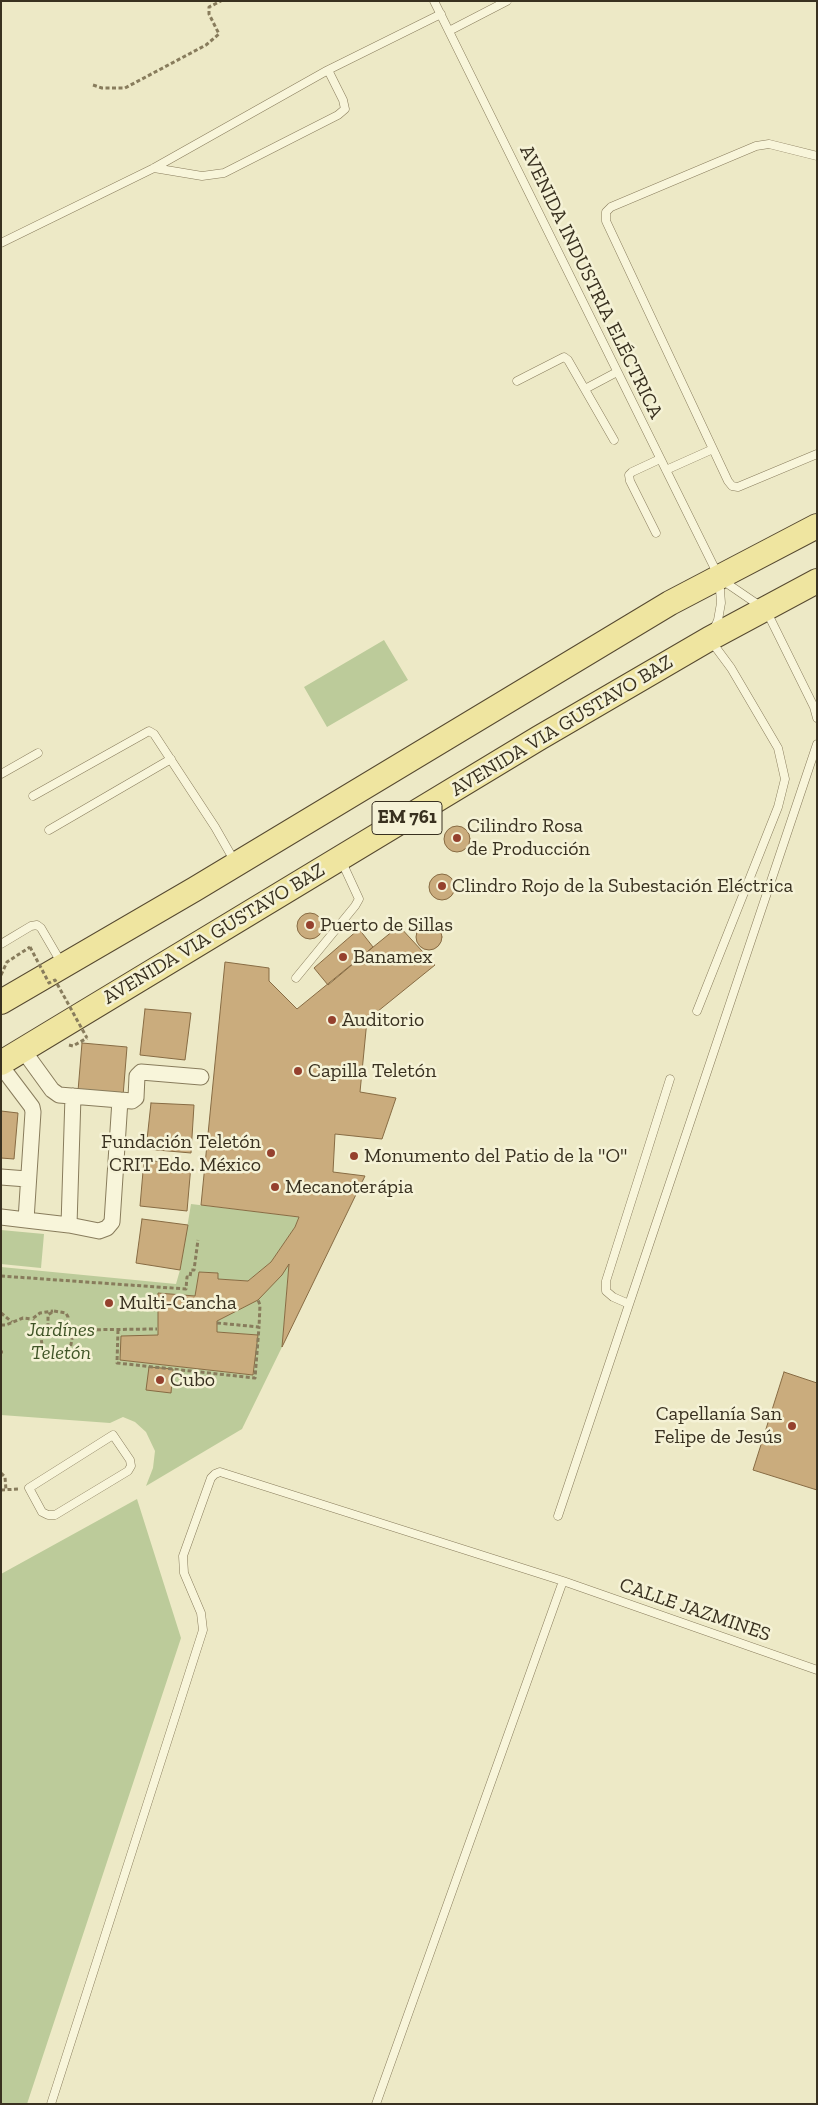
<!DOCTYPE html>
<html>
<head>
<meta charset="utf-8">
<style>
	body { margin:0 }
	#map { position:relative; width:818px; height:2105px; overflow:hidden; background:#ede9c6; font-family:"Zilla Slab",serif }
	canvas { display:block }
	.frame { position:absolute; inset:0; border:2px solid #393120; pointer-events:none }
</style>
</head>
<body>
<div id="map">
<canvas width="818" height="2105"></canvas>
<div class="frame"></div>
</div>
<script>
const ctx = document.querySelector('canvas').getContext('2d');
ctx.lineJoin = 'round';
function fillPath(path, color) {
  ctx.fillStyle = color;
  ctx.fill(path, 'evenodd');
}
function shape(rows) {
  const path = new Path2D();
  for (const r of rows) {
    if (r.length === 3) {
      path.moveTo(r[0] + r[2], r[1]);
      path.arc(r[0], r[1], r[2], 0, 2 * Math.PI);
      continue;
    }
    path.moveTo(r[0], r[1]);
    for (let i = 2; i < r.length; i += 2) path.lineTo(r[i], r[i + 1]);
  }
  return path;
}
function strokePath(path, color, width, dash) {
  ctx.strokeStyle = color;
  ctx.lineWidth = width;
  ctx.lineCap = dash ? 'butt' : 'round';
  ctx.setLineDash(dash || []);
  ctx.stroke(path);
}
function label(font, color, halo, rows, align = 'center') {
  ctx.font = font + ' "Zilla Slab",serif';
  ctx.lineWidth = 5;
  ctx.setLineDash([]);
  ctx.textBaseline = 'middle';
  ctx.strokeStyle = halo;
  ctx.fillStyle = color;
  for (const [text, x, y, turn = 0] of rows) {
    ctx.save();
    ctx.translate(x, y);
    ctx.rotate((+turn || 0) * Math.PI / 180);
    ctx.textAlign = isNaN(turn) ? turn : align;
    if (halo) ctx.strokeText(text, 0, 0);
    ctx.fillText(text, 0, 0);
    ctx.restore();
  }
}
fillPath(shape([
	[384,640,408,680,327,727,304,687],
	[191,1204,299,1217,295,1227,271,1262,248,1281,218,1279,217,1273,199,1272,195,1296,158,1293,158,1335,121,1360,253,1375,258,1335,217,1332,217,1321,246,1306,289,1264,282,1347,242,1429,146,1486,153,1468,155,1451,146,1432,135,1422,123,1417,110,1423,1,1415,1,1267,176,1284,180,1270],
	[1,1230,44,1234,41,1268,1,1264],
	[137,1499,181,1638,27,2104,1,2104,1,1574]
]), '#bccb9a');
const building = shape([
	[457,839,13],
	[442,887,13],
	[310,926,13],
	[429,937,13],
	[399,926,435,965,367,1020,360,1092,396,1098,382,1139,335,1134,333,1172,365,1176,282,1347,289,1264,282,1275,258,1300,217,1321,217,1332,258,1335,253,1375,120,1360,121,1336,158,1335,158,1293,195,1296,199,1272,218,1273,218,1279,248,1281,271,1262,295,1227,299,1217,201,1205,225,962,269,968,269,981,297,1009,399,926],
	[359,929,373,947,328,985,314,968,359,929],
	[145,1009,191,1013,185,1060,140,1055,145,1009],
	[82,1043,127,1047,123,1096,78,1091,82,1043],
	[151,1103,194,1105,191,1153,146,1149,151,1103],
	[1,1111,18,1113,14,1159,1,1158,1,1111],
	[144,1160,191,1165,187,1211,140,1206,144,1160],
	[142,1219,188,1225,180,1270,136,1263,142,1219],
	[149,1367,173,1369,171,1393,146,1390,149,1367],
	[784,1372,817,1383,817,1490,753,1470,784,1372]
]);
fillPath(building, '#caac7d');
strokePath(building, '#876b43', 1);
const service = shape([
	[434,1,719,577,721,603,718,620,714,629],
	[449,31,507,1],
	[817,156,769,144,756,146,611,207,606,212,606,221,728,481,732,486,738,487,817,454],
	[154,168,202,176,224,173,338,115,345,109,343,100,328,70],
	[1,243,154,168,328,70,441,14],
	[517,381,564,357,568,360,614,440],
	[585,389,617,372],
	[666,470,713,449],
	[656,533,630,481,629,475,632,472,660,459],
	[722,580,766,610,814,707,817,718],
	[1,774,38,753],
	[33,796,149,731,154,734,215,827,235,862],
	[49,830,171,759],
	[1,944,31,926,37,925,41,928,62,964],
	[296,978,355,906,359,899,341,860],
	[697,1011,778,807,785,779,778,748,731,668,711,641],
	[629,1304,613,1297,606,1291,606,1281,670,1079],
	[113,1435,130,1460,131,1466,128,1471,55,1515,48,1515,42,1512,29,1488,113,1435],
	[558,1516,817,744],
	[51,2104,203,1630,201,1613,184,1573,183,1556,211,1478,215,1474,220,1472,563,1581,817,1670],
	[376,2104,563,1581]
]);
const minor = shape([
	[23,1050,52,1090,59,1095,132,1101,136,1098,137,1076,141,1072,201,1077],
	[1,1066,32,1107,33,1112,26,1220,1,1217],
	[73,1096,69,1225,99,1231,107,1228,112,1222,120,1100],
	[1,1177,27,1179],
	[26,1220,69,1225]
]);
const primary = shape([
	[1,1002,195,889,670,603,817,526],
	[1,1063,539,738,709,639,817,581]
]);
strokePath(service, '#887c5c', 9);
strokePath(minor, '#887c5c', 17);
strokePath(primary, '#564930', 26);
strokePath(shape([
	[93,85,102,88,125,88,206,45,219,34,209,14,209,7,221,1],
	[1,975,7,962,30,947],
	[69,1045,73,1046,87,1038],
	[1,1276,186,1289,187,1277,190,1277,191,1270,194,1270,198,1240],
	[1,1313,12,1322],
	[217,1323,259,1327,260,1305,258,1300],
	[1,1325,6,1325,23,1318,32,1319],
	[68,1330,72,1339,70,1350,58,1358,48,1355,42,1345,41,1337,44,1330,48,1327,48,1315,54,1311,66,1313,68,1317,68,1330,157,1329],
	[118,1330,117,1363,255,1378,259,1327],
	[42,1334,32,1319,40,1313,53,1311],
	[1,1352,3,1352],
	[1,1473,5,1477,6,1490],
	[1,1490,18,1489]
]), '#887c5c', 3, [4, 2.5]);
strokePath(service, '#f8f5da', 8);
strokePath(minor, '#f8f5da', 15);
strokePath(primary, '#efe5a0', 24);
strokePath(shape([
	[30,947,49,983,55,980,87,1038]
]), '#887c5c', 3, [4, 2.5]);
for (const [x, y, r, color] of [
	[457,838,5,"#95412e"],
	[442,886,5,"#95412e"],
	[310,925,5,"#95412e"],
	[343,957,5,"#95412e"],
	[332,1020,5,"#95412e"],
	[298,1071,5,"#95412e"],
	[271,1153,5,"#95412e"],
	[354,1156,5,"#95412e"],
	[275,1187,5,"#95412e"],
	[109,1303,5,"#95412e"],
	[160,1380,5,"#95412e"],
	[792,1426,5,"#95412e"]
]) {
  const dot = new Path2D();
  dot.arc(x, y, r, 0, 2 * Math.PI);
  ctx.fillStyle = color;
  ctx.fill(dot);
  strokePath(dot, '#f5f2d6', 2);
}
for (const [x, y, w] of [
	[407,818,70]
]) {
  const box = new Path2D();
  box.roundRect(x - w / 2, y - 16.5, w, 33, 4);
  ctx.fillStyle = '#f5f2d6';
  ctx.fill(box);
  strokePath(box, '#393120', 1);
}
label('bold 19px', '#393120', null, [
	["EM 761",407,818]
]);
label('20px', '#393120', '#f5f2d6', [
	["AVENIDA INDUSTRIA ELÉCTRICA",591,282,64],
	["AVENIDA VIA GUSTAVO BAZ",562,726,-31],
	["AVENIDA VIA GUSTAVO BAZ",214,934,-31],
	["CALLE JAZMINES",695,1610,19]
]);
label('20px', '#393120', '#f5f2d6', [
	["Cilindro Rosa",467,826],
	["de Producción",467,849],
	["Clindro Rojo de la Subestación Eléctrica",452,886],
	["Puerto de Sillas",320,925],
	["Banamex",353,957],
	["Auditorio",342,1020],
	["Capilla Teletón",308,1071],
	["Fundación Teletón",261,1142,"right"],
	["CRIT Edo. México",261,1165,"right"],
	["Monumento del Patio de la \"O\"",364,1156],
	["Mecanoterápia",285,1187],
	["Multi-Cancha",119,1303],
	["Cubo",170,1380],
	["Capellanía San",782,1414,"right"],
	["Felipe de Jesús",782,1437,"right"]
], 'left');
label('italic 20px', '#405527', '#f5f2d6', [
	["Jardínes",61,1330],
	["Teletón",61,1353]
]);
</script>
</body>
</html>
